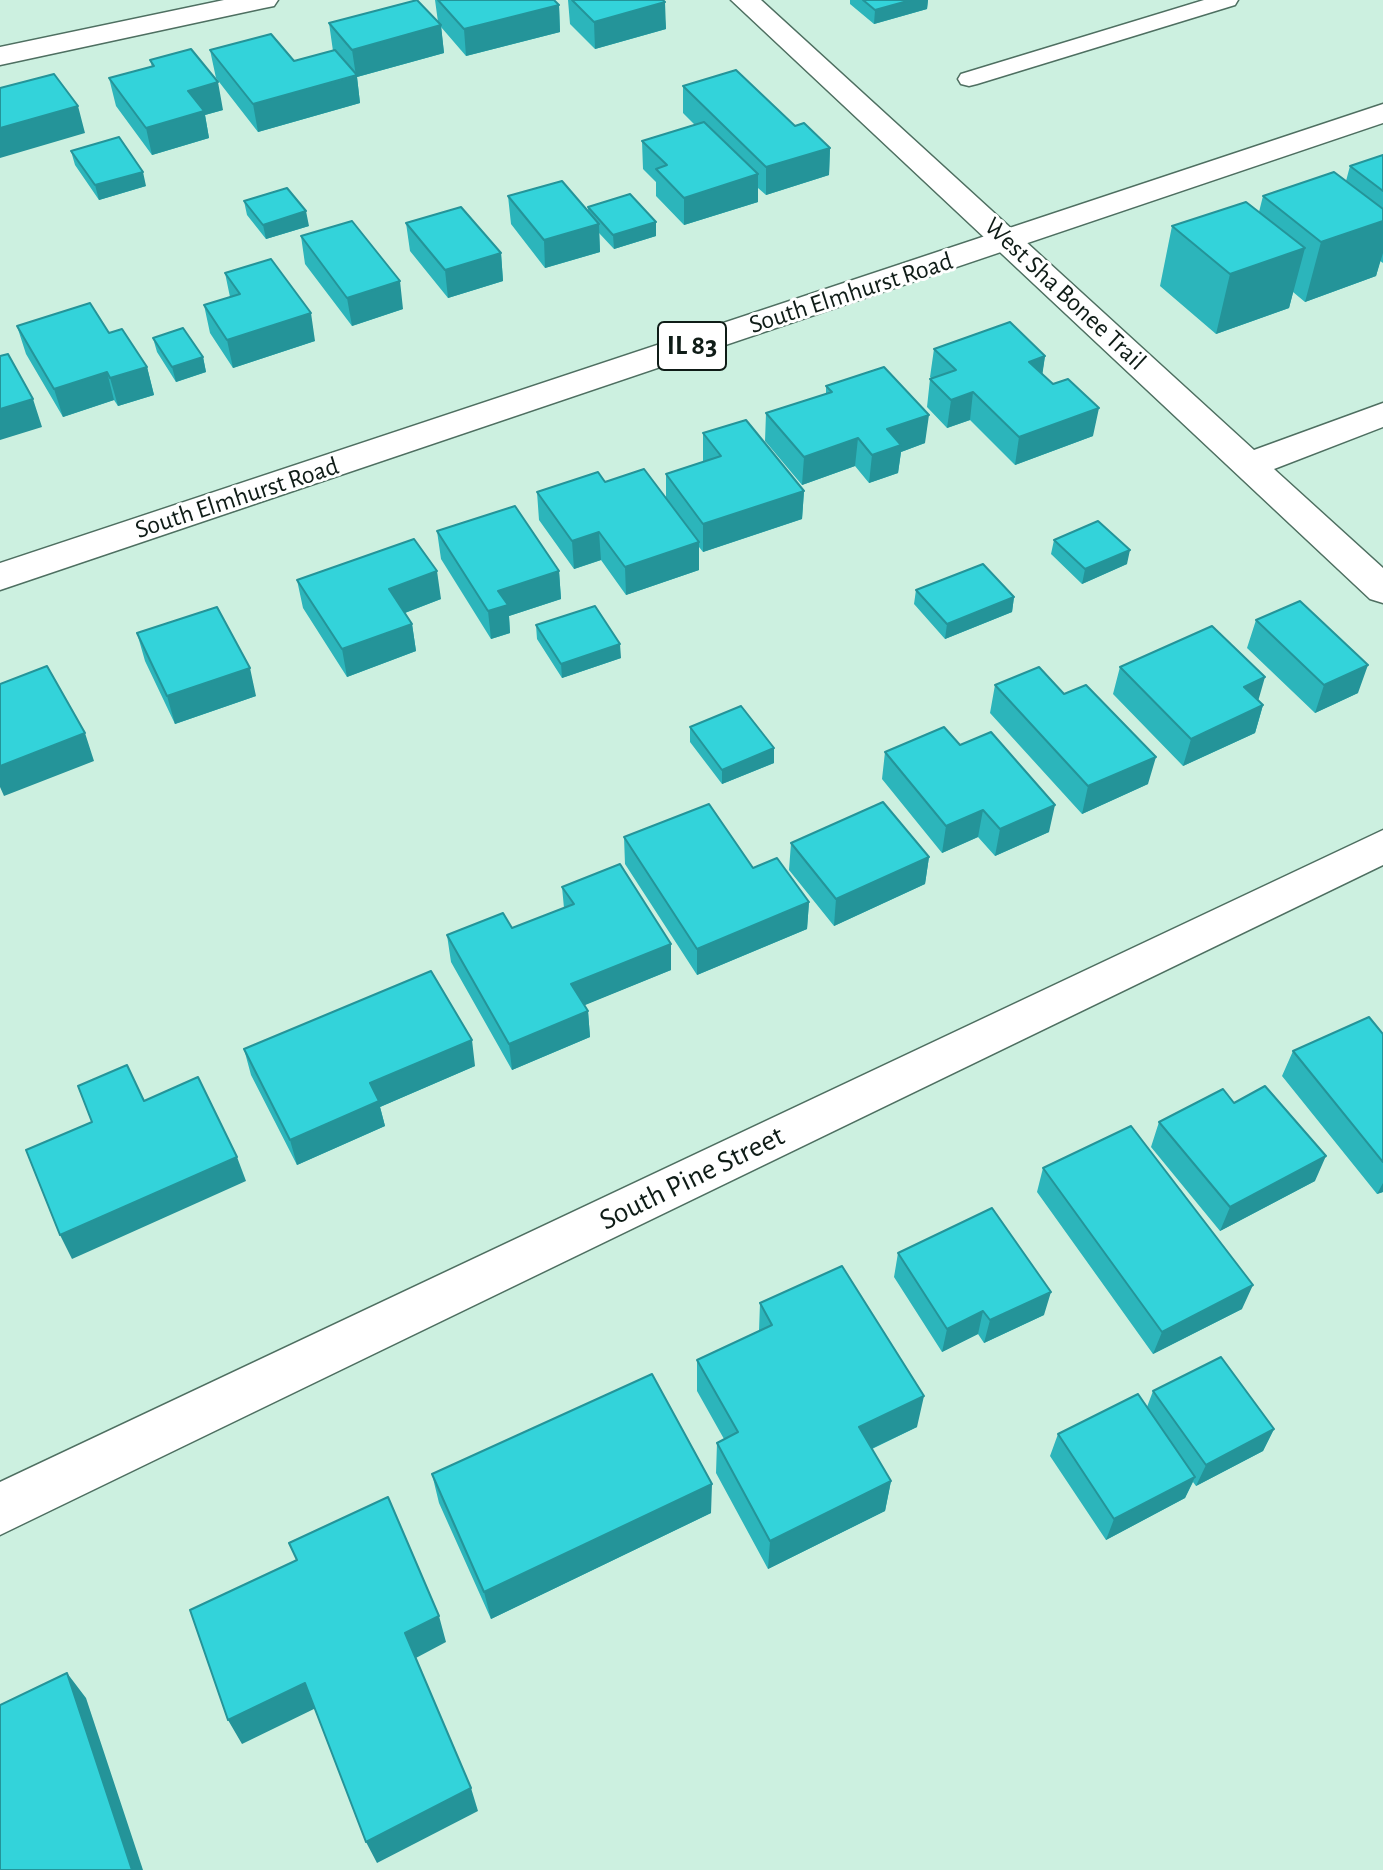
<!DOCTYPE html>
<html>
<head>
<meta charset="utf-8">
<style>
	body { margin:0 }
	canvas { display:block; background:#ccf0e0 }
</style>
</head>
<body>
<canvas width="1383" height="1870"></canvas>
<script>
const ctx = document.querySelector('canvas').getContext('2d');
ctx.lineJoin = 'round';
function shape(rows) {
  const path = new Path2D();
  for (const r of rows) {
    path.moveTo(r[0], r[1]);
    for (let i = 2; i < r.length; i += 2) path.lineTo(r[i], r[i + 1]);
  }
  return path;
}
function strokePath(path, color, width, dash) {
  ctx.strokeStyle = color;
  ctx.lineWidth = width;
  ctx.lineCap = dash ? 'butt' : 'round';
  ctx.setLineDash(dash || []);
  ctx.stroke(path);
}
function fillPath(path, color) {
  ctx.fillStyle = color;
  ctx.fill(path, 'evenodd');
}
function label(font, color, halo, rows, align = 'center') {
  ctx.font = font + ' "Alegreya Sans",sans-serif';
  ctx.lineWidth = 6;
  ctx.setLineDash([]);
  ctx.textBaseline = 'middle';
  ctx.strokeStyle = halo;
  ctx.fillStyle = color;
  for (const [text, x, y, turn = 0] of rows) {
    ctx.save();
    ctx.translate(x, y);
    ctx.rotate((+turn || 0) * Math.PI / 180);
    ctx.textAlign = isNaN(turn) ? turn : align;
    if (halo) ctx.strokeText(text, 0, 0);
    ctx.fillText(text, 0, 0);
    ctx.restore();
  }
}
const lane = shape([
	[1204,0,1238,0,1235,5,977,84,969,86,961,84,958,79,961,74,1204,0]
]);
const street = shape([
	[224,0,278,0,274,6,264,8,0,65,0,47,224,0],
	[731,0,761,0,1254,450,1383,403,1383,427,1274,469,1383,568,1383,603,1370,599,731,0],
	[1383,830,1383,865,0,1535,0,1482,1383,830]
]);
const primary = shape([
	[1383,104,1383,123,0,590,0,563,1383,104]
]);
strokePath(lane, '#4e6f61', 3);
strokePath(street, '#4e6f61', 3);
strokePath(primary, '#4e6f61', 3);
fillPath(lane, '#fff');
fillPath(street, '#fff');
fillPath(primary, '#fff');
fillPath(shape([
	[435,0,554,0,559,5,560,32,466,56,441,27,444,53,357,77,360,103,258,132,216,78,210,50,294,61,333,51,329,23,438,22],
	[568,0,663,0,666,29,595,49,570,24],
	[850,0,928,0,927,9,874,24,850,4],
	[150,60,223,110,205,115,209,138,152,155,116,106,109,78,152,67],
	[683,86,795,126,830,148,829,175,766,195,758,188,758,202,684,225,656,196,656,182,643,169,642,141,695,125,683,113],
	[71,151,146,186,99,200,75,165],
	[1383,155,1383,263,1380,261,1376,276,1305,302,1293,292,1289,308,1216,334,1160,286,1172,226,1259,212,1263,196,1346,181,1350,166],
	[508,196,588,211,588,207,656,222,656,236,614,249,599,233,600,252,545,268,511,224],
	[244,201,309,226,266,239,247,215],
	[406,223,501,253,503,281,448,298,410,251],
	[301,236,403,309,352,326,305,264],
	[225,273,315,341,233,368,210,333,204,305,230,297],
	[17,326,109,333,147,367,154,395,118,406,114,400,63,417,26,354],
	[153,338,203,357,206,372,176,382,157,352],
	[934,349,1045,356,1042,374,1093,436,1015,465,970,420,947,428,927,407,930,379,932,379,930,377],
	[826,386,925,443,901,452,898,473,869,483,855,466,802,485,765,441,766,413,826,394],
	[703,433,804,491,802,519,703,552,699,547,699,570,626,595,601,560,574,569,539,520,537,492,605,482,666,497,666,474,703,462],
	[437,531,559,571,561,599,509,616,510,633,491,639,441,559],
	[1054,540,1127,564,1082,584,1051,554],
	[297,580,441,599,405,613,412,624,416,651,347,677,303,608],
	[916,590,1014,597,1012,612,945,639,914,604],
	[1256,620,1358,693,1315,713,1247,648],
	[536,625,621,658,562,678,537,639],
	[137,633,256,696,175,724,145,661],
	[1120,667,1263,705,1255,733,1183,766,1113,694],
	[995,685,1064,694,1148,784,1082,814,990,713],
	[690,727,774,748,774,763,722,784,690,742],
	[885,752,1049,832,995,856,978,837,942,853,882,779],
	[624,837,753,868,809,902,807,929,697,975,625,864],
	[791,843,929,857,925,884,834,926,789,870],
	[562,887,671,944,671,970,584,1005,588,1011,590,1037,512,1070,451,962,447,935,512,928,564,908],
	[1383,1034,1383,1192,1377,1194,1282,1076,1293,1051],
	[244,1049,475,1066,380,1107,385,1126,297,1165,251,1075],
	[1234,1103,1315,1181,1220,1231,1151,1147,1159,1122],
	[1043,1168,1242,1309,1153,1354,1037,1192],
	[898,1253,1044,1315,984,1343,978,1334,942,1352,894,1277],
	[760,1303,917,1427,872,1449,891,1481,885,1511,768,1569,716,1473,717,1443,724,1439,697,1391,697,1360,759,1331],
	[1153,1391,1274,1429,1263,1451,1196,1486,1193,1482,1185,1498,1106,1540,1050,1456,1058,1434,1147,1407],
	[432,1474,711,1513,491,1619,439,1503]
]), '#2cb5bb');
fillPath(shape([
	[911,0,928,0,927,9,874,24,875,10],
	[665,2,666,29,595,49,594,22],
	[559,5,560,32,466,56,464,29],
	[441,25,444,53,357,77,360,103,258,132,253,104,356,76,352,50],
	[218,82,223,110,205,115,209,138,152,155,146,128,188,91],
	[78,106,85,133,0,158,0,128],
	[830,148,829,175,766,195,766,167],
	[143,172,146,186,99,200,95,185],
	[758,174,758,202,684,225,684,198],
	[306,211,309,226,266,239,263,225],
	[1383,221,1383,253,1376,276,1305,302,1321,242],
	[656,222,656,236,614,249,613,235],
	[599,224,600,252,545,268,544,240],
	[1305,248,1289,308,1216,334,1230,274],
	[501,253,503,281,448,298,445,270],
	[400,281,403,309,352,326,347,298],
	[311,313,315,341,233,368,227,340],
	[1045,356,1041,384,1029,362],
	[203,357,206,372,176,382,172,367],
	[147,367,154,395,118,406,110,378],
	[107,372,114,400,63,417,54,389],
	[973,392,970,420,947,428,951,400],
	[33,399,42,427,0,440,0,409],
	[1099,408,1093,436,1015,465,1019,437],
	[929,415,925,443,901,452,898,473,869,483,872,455,887,429],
	[858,438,855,466,802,485,804,457],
	[804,491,802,519,703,552,703,524],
	[599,532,601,560,574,569,572,541],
	[699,542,699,570,626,595,625,567],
	[1130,550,1127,564,1082,584,1085,569],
	[437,571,441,599,394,617,389,589],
	[559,571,561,599,509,616,510,633,491,639,488,611,498,591],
	[1014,597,1012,612,945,639,947,624],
	[412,624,416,651,347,677,342,649],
	[620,644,621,658,562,678,561,664],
	[1368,665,1358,693,1315,713,1324,685],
	[250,668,256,696,175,724,167,696],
	[1265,677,1257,705,1244,687],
	[1263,705,1255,733,1183,766,1191,739],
	[85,733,94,761,4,796,0,787,0,766],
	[774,748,774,763,722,784,722,770],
	[1156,757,1148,784,1082,814,1088,786],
	[1055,805,1049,832,995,856,1000,829],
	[983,810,978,837,942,853,946,826],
	[929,857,925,884,834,926,836,899],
	[809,902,807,929,697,975,697,949],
	[671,944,671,970,573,1010,571,984],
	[588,1011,590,1037,512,1070,509,1044],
	[472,1040,475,1066,380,1107,385,1126,297,1165,290,1140,370,1083],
	[1326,1156,1315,1181,1220,1231,1230,1207],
	[237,1157,246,1181,72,1259,60,1235],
	[1383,1183,1383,1192,1377,1194],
	[1253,1285,1242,1309,1153,1354,1162,1332],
	[1051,1292,1044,1315,984,1343,990,1320],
	[983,1311,978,1334,942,1352,947,1329],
	[924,1396,917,1427,854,1457,859,1427],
	[1274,1429,1263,1451,1196,1486,1206,1465],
	[1195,1477,1185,1498,1106,1540,1114,1519],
	[891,1481,885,1511,768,1569,770,1541],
	[712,1484,711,1513,491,1619,484,1592],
	[439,1616,446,1642,414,1659,405,1633],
	[67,1673,86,1698,143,1870,132,1870],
	[305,1683,316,1708,242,1744,228,1720],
	[471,1788,478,1811,377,1863,366,1842]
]), '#249499');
const building = shape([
	[417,0,441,25,352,50,329,23,417,0],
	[438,0,554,0,559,5,464,29,438,0],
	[572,0,663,0,665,2,594,22,572,0],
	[863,0,911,0,875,10,863,0],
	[271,34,294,61,335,50,357,75,253,104,210,50,271,34],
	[191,49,218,82,188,91,204,111,146,128,109,78,154,66,150,60,191,49],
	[736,70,795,126,804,123,830,148,766,167,683,86,736,70],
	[54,74,78,106,0,128,0,88,54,74],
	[704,122,758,174,684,198,656,169,667,165,642,141,704,122],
	[119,137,143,172,95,185,71,151,119,137],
	[1383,155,1383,191,1350,166,1383,155],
	[1334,172,1383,209,1383,221,1321,242,1263,196,1334,172],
	[562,181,599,224,544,240,508,196,562,181],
	[287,188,306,211,263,225,244,201,287,188],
	[630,194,656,222,613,235,588,207,630,194],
	[1246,202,1305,248,1230,274,1172,226,1246,202],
	[461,207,501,253,445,270,406,223,461,207],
	[352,221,400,281,347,298,301,236,352,221],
	[271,259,311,313,227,340,204,305,240,294,225,273,271,259],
	[90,303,109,333,122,329,147,367,110,378,107,372,54,389,17,326,90,303],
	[1010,322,1045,356,1029,362,1053,384,1068,379,1099,408,1019,437,973,392,951,400,930,379,956,370,934,349,1010,322],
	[183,328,203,357,172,367,153,338,183,328],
	[8,354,33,399,0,409,0,356,8,354],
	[884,367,929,415,887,429,901,445,872,455,858,438,804,457,766,413,832,392,826,386,884,367],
	[746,420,804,491,703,524,666,474,721,456,703,433,746,420],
	[644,469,699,542,625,567,599,532,572,541,537,492,598,472,605,482,644,469],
	[515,506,559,571,498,591,508,605,488,611,437,531,515,506],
	[1098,521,1130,550,1085,569,1054,540,1098,521],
	[414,539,437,571,389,589,412,624,342,649,297,580,414,539],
	[983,564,1014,597,947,624,916,590,983,564],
	[1300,601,1368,665,1324,685,1256,620,1300,601],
	[595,606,620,644,561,664,536,625,595,606],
	[217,607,250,668,167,696,137,633,217,607],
	[1212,626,1265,677,1244,687,1263,705,1191,739,1120,667,1212,626],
	[47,666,85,733,0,766,0,684,47,666],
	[1039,667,1064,694,1086,685,1156,757,1088,786,995,685,1039,667],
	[741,706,774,748,722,770,690,727,741,706],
	[944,727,960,745,991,732,1055,805,1000,829,983,810,946,826,885,752,944,727],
	[883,802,929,857,836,899,791,843,883,802],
	[709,804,753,868,777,858,809,902,697,949,624,837,709,804],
	[620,864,671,944,571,984,588,1011,509,1044,447,935,503,913,512,928,574,904,562,887,620,864],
	[431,971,472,1040,370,1083,379,1101,290,1140,244,1049,431,971],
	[1369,1017,1383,1034,1383,1162,1293,1051,1369,1017],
	[127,1065,144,1101,198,1077,237,1157,60,1235,26,1150,92,1122,78,1086,127,1065],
	[1265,1086,1326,1156,1230,1207,1159,1122,1223,1089,1234,1103,1265,1086],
	[1131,1126,1253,1285,1162,1332,1043,1168,1131,1126],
	[992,1208,1051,1292,990,1320,983,1311,947,1329,898,1253,992,1208],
	[842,1266,924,1396,859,1427,891,1481,770,1541,717,1443,738,1432,697,1360,772,1325,760,1303,842,1266],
	[1221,1357,1274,1429,1206,1465,1153,1391,1221,1357],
	[652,1374,712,1484,484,1592,432,1474,652,1374],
	[1138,1394,1195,1477,1114,1519,1058,1434,1138,1394],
	[388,1497,439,1616,405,1633,471,1788,366,1842,305,1683,228,1720,190,1610,297,1560,289,1543,388,1497],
	[67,1673,132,1870,0,1870,0,1705,67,1673]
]);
fillPath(building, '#33d3da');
strokePath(building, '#249499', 2);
label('26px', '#0f1c17', '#fff', [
	["South Elmhurst Road",851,293,-18],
	["West Sha Bonee Trail",1065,294,43],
	["South Elmhurst Road",237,498,-18]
]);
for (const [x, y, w] of [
	[692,346,68]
]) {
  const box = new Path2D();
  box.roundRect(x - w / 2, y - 24, w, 48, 6);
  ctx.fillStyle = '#fff';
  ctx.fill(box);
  strokePath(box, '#0f1c17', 2);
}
label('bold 28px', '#0f1c17', null, [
	["IL 83",692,346]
]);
label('30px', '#0f1c17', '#fff', [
	["South Pine Street",692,1178,-26]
]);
</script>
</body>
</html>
